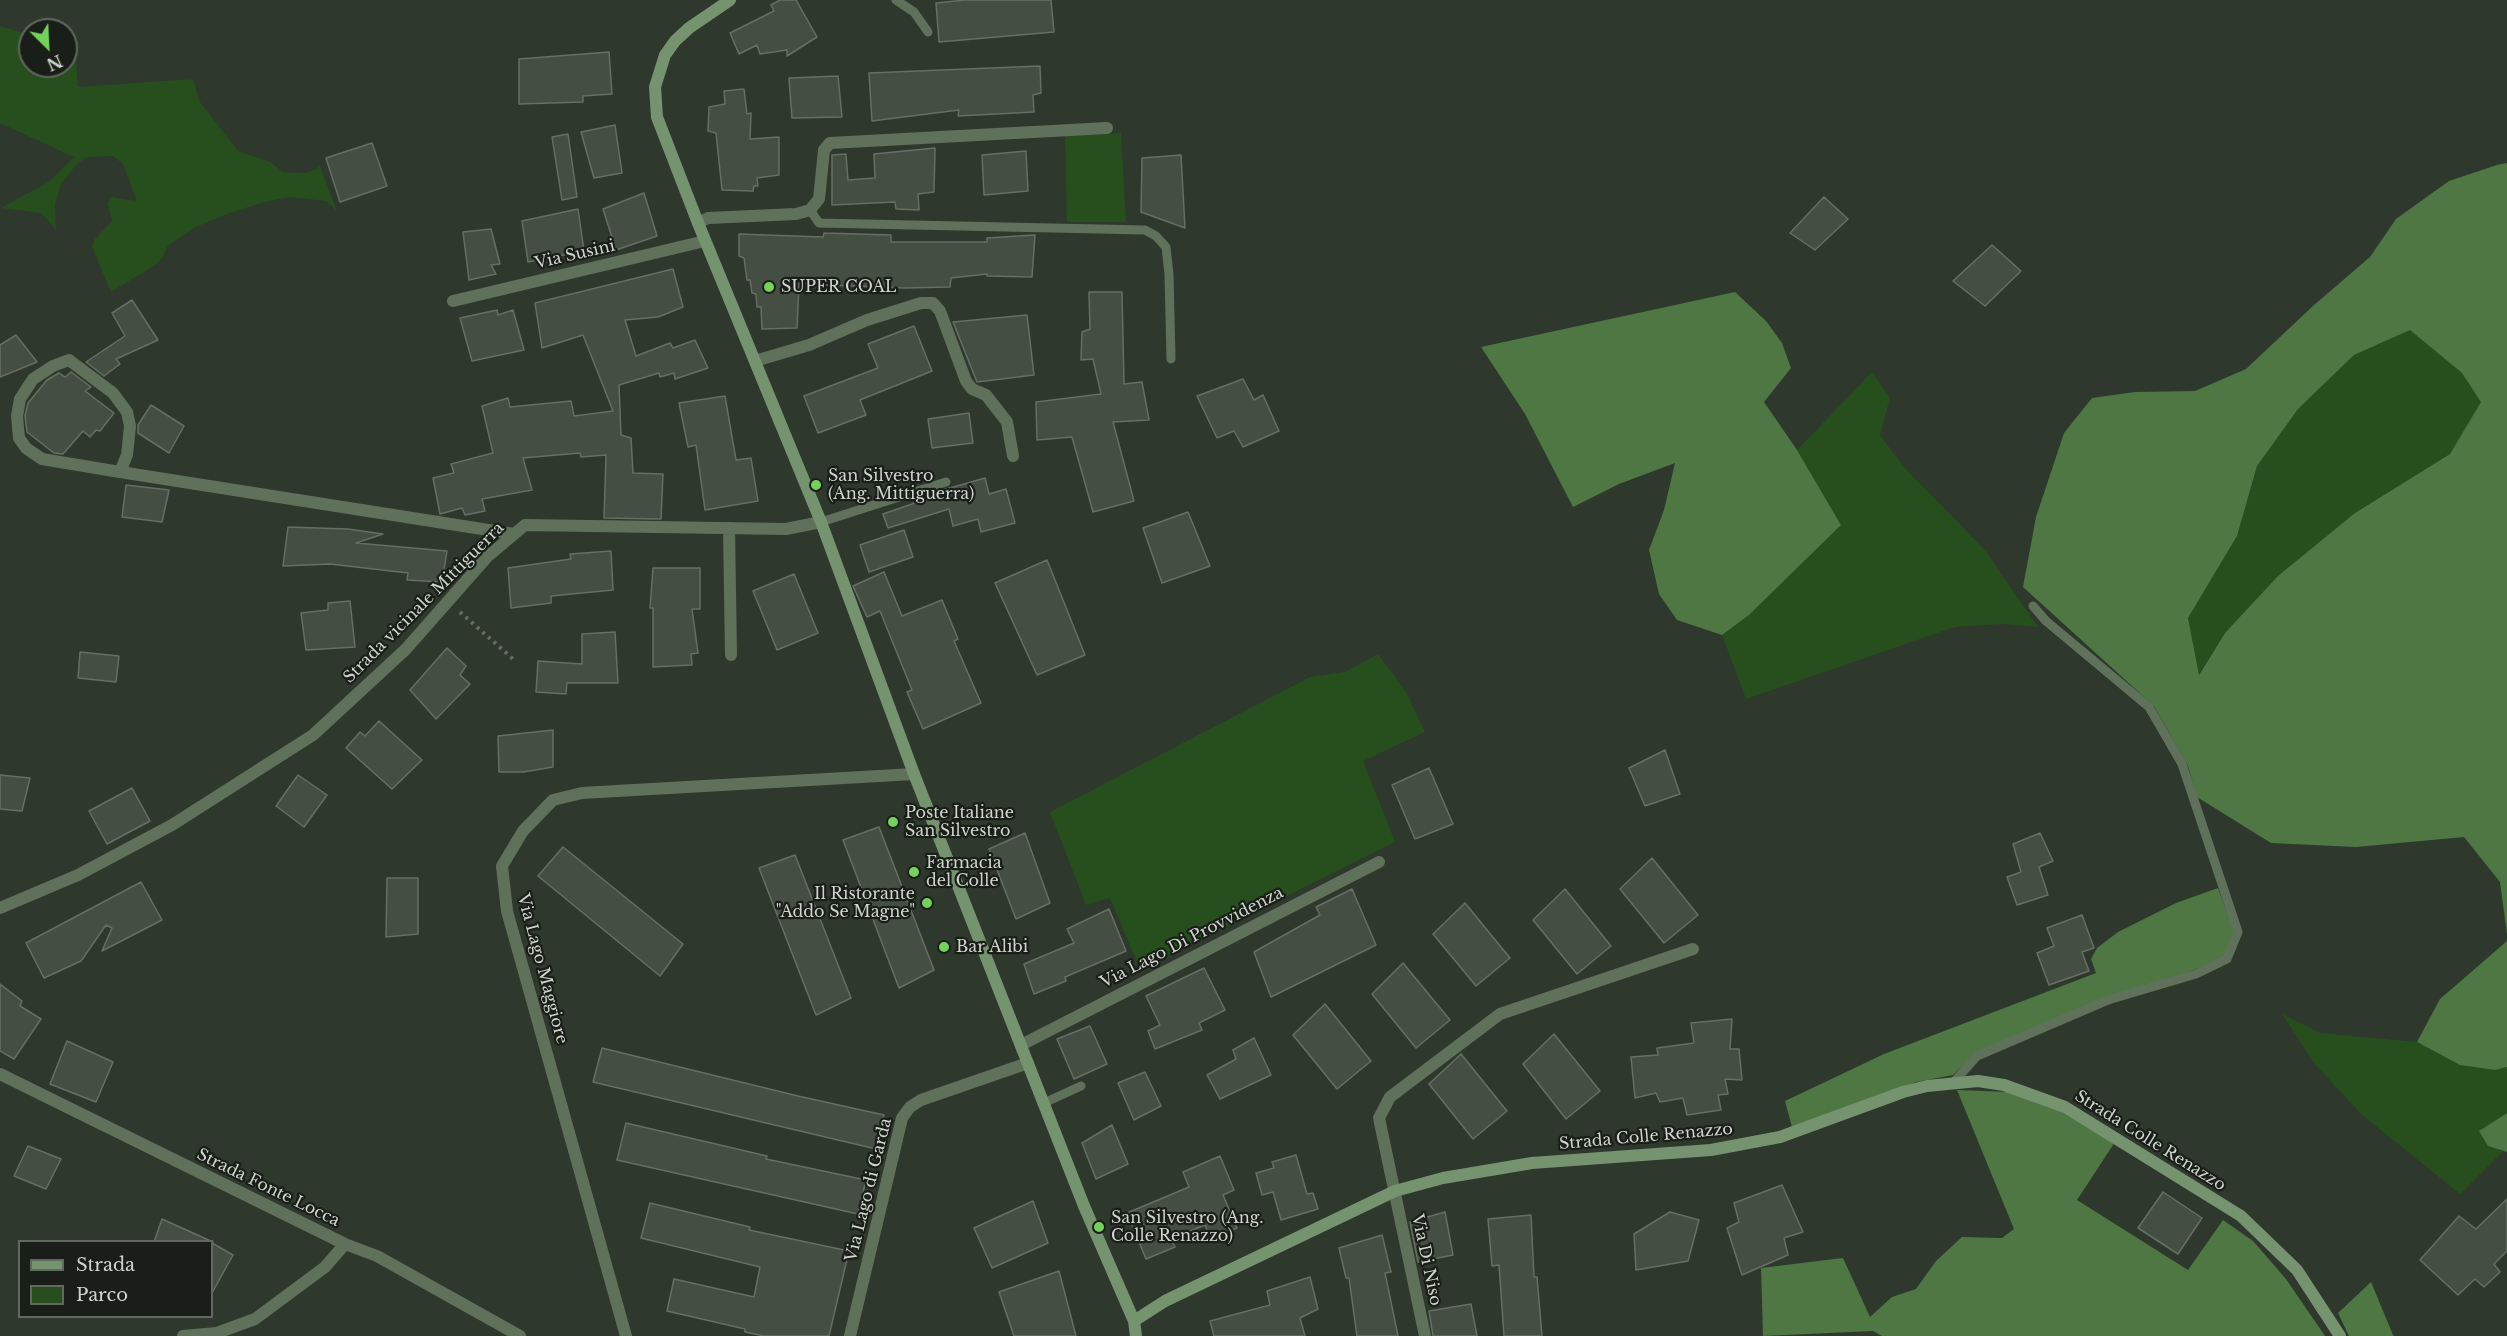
<!DOCTYPE html>
<html>
<head>
<meta charset="utf-8">
<style>
	body { margin:0 }
	#map { position:relative; width:2507px; height:1336px; overflow:hidden; background:#2f382d; font-family:"Libre Baskerville",serif }
	canvas { display:block }
	.legend { position:absolute; left:18px; top:1240px; width:195px; height:78px; box-sizing:border-box; background:#1a1e19; border:2px solid #626761; margin:0; padding:8px 10px; list-style:none; font-size:18px; color:#cfd4cd }
	.legend li { display:flex; align-items:center; gap:12px; height:30px }
	.legend b { width:30px; border:2px solid #626761 }
	.north { position:absolute; left:18px; top:18px; width:60px; height:60px; box-sizing:border-box; background:#1a1e19; border:2px solid #626761; border-radius:50%; rotate:156deg; font-size:16px; font-weight:700; line-height:24px; text-align:center; color:#cfd4cd }
	.north::after { content:''; display:block; margin:auto; width:21px; height:27px; background:#74d25c; clip-path:polygon(50% 0,100% 100%,50% 72%,0 100%) }
</style>
</head>
<body>
<div id="map">
<canvas width="2507" height="1336"></canvas>
<ul class="legend">
<li><b style="height:8px;background:#769370"></b>Strada</li>
<li><b style="height:16px;background:#274e1d"></b>Parco</li>
</ul>
<div class="north">N</div>
</div>
<script>
const ctx = document.querySelector('canvas').getContext('2d');
ctx.lineJoin = 'round';
function fillPath(path, color) {
  ctx.fillStyle = color;
  ctx.fill(path, 'evenodd');
}
function shape(rows) {
  const path = new Path2D();
  for (const r of rows) {
    path.moveTo(r[0], r[1]);
    for (let i = 2; i < r.length; i += 2) path.lineTo(r[i], r[i + 1]);
  }
  return path;
}
function strokePath(path, color, width, dash) {
  ctx.strokeStyle = color;
  ctx.lineWidth = width;
  ctx.lineCap = dash ? 'butt' : 'round';
  ctx.setLineDash(dash || []);
  ctx.stroke(path);
}
function label(font, color, halo, rows, align = 'center') {
  ctx.font = font + ' "Libre Baskerville",serif';
  ctx.lineWidth = 4.5;
  ctx.setLineDash([]);
  ctx.textBaseline = 'middle';
  ctx.strokeStyle = halo;
  ctx.fillStyle = color;
  for (const [text, x, y, turn = 0] of rows) {
    ctx.save();
    ctx.translate(x, y);
    ctx.rotate((+turn || 0) * Math.PI / 180);
    ctx.textAlign = isNaN(turn) ? turn : align;
    if (halo) ctx.strokeText(text, 0, 0);
    ctx.fillText(text, 0, 0);
    ctx.restore();
  }
}
fillPath(shape([
	[0,26,30,35,30,66,66,66,66,45,75,48,78,87,193,79,200,102,238,151,270,162,283,172,306,173,317,169,319,164,337,211,326,201,290,197,264,202,227,214,196,227,168,245,162,258,155,265,111,292,92,247,94,240,112,221,108,204,111,197,137,201,123,164,113,156,87,157,76,165,61,184,55,204,56,230,41,213,1,208,50,181,74,157,0,123],
	[1121,133,1126,222,1067,222,1065,136],
	[2410,329,2462,373,2482,403,2450,454,2355,513,2225,633,2198,675,2188,618,2237,536,2257,466,2298,409,2354,355],
	[1872,372,1890,398,1880,435,1903,466,1985,550,2038,627,2002,624,1955,627,1746,699,1722,635,1749,615,1841,525,1797,450],
	[1378,654,1406,692,1425,732,1363,761,1395,842,1140,969,1110,898,1086,905,1050,812,1310,677,1345,672],
	[2282,1014,2320,1033,2417,1042,2460,1065,2495,1070,2507,1067,2507,1113,2480,1131,2488,1146,2503,1151,2460,1194,2361,1114,2315,1064]
]), '#274e1d');
fillPath(shape([
	[2507,163,2507,934,2500,882,2464,837,2356,847,2271,843,2197,797,2188,766,2154,706,2023,587,2036,517,2064,433,2092,398,2135,392,2195,391,2246,369,2314,305,2370,257,2396,219,2449,181,2497,165],
	[2410,330,2462,373,2481,402,2450,454,2355,513,2278,576,2225,633,2199,675,2188,618,2237,536,2257,466,2298,409,2354,355],
	[1735,292,1766,321,1782,343,1791,368,1764,402,1797,450,1841,525,1749,615,1722,635,1677,620,1659,594,1649,550,1664,510,1675,463,1619,484,1573,507,1525,414,1481,347],
	[2218,888,2235,934,2228,957,1978,1051,1953,1075,1916,1082,1792,1127,1785,1101,1884,1054,2096,973,2091,959,2097,948,2118,932,2176,903],
	[2507,941,2507,1067,2495,1070,2460,1065,2417,1042,2440,999],
	[1957,1090,2011,1092,2055,1108,2115,1142,2077,1200,2188,1270,2223,1220,2253,1241,2286,1279,2325,1336,1882,1336,1873,1331,1763,1336,1761,1268,1843,1258,1870,1317,1892,1297,1916,1289,1936,1261,1962,1237,2002,1238,2014,1229],
	[2507,1113,2507,1152,2488,1146,2479,1131],
	[2371,1282,2393,1335,2394,1336,2349,1336,2338,1313]
]), '#4e7744');
const building = shape([
	[780,0,796,0,817,37,787,56,787,50,760,54,757,45,739,54,730,33,774,11,771,5,780,0],
	[965,0,1051,0,1054,32,939,42,936,3,965,0],
	[609,52,612,94,583,96,583,102,519,104,519,59,609,52],
	[1040,66,1041,93,1033,95,1034,112,958,116,959,110,872,121,869,73,1040,66],
	[838,76,842,117,792,118,789,78,838,76],
	[744,89,747,114,751,113,750,139,779,137,779,175,757,178,758,186,754,186,753,191,722,190,716,133,708,131,709,107,725,104,724,91,744,89],
	[615,125,622,173,594,178,581,132,615,125],
	[568,134,577,197,562,200,552,137,568,134],
	[372,143,387,186,340,202,326,158,372,143],
	[935,148,934,192,918,194,919,210,896,209,895,202,832,205,832,155,846,154,848,180,875,178,874,154,935,148],
	[1026,151,1028,191,984,195,982,155,1026,151],
	[1181,155,1185,228,1141,212,1142,158,1181,155],
	[644,193,657,236,616,250,603,209,644,193],
	[1824,197,1848,219,1815,250,1790,233,1824,197],
	[578,209,584,251,528,262,522,221,578,209],
	[491,229,500,264,491,265,496,274,469,280,463,232,491,229],
	[824,233,891,235,891,242,987,242,987,238,1035,235,1032,277,987,276,987,274,951,278,950,287,905,288,799,284,797,328,762,329,761,307,757,307,756,294,752,293,750,280,747,280,744,258,739,256,739,234,823,237,824,233],
	[1992,245,2021,271,1985,306,1953,281,1992,245],
	[673,269,683,307,658,317,625,320,636,356,670,343,673,348,695,340,708,368,675,379,674,373,660,377,659,373,619,385,621,435,631,438,633,473,663,474,661,519,604,518,606,455,581,457,580,453,523,458,532,490,482,499,485,511,465,515,462,508,440,514,433,478,454,473,451,464,493,453,482,406,508,398,510,407,571,401,574,416,613,411,583,335,542,348,535,303,673,269],
	[1089,292,1122,292,1124,384,1142,382,1149,420,1113,422,1134,501,1093,512,1072,437,1037,440,1036,402,1101,394,1093,359,1081,360,1082,332,1090,329,1089,292],
	[132,300,158,340,116,359,120,364,104,376,86,362,125,336,112,313,132,300],
	[497,310,498,315,513,310,524,350,472,361,460,318,497,310],
	[1027,315,1034,375,977,382,953,322,1027,315],
	[914,326,932,371,860,400,866,415,818,433,804,396,878,368,868,344,914,326],
	[16,335,37,362,0,377,0,345,16,335],
	[71,372,91,387,85,391,114,413,100,431,96,430,90,437,83,431,63,454,54,453,27,432,25,416,28,403,47,380,59,373,65,377,71,372],
	[1243,379,1254,400,1263,395,1279,431,1243,447,1234,431,1217,438,1197,396,1243,379],
	[725,396,736,460,751,458,758,501,705,510,696,445,688,447,679,403,725,396],
	[151,405,184,426,169,453,138,433,138,425,151,405],
	[969,413,973,443,932,448,928,419,969,413],
	[985,478,989,494,1006,489,1015,523,981,532,978,519,953,526,949,509,888,528,883,514,944,493,943,490,985,478],
	[126,485,169,490,162,522,122,517,126,485],
	[1188,512,1210,566,1162,583,1143,528,1188,512],
	[288,527,348,529,383,534,356,543,447,551,442,582,407,580,408,573,330,564,283,566,288,527],
	[904,530,913,557,869,572,860,545,904,530],
	[611,551,613,590,551,596,551,603,511,608,508,568,571,559,570,554,611,551],
	[1047,560,1085,655,1037,675,995,583,1047,560],
	[653,568,700,568,700,609,692,609,698,653,691,654,692,665,653,667,653,608,650,608,653,568],
	[884,572,902,616,942,600,958,639,954,641,981,703,923,729,907,692,912,690,880,611,867,617,853,586,884,572],
	[794,574,818,633,777,650,753,591,794,574],
	[350,601,355,647,306,650,301,613,328,610,328,603,350,601],
	[615,632,618,683,567,683,566,694,536,692,538,661,582,664,582,634,615,632],
	[447,648,466,666,460,675,470,684,436,719,410,690,447,648],
	[80,652,119,656,116,682,78,678,80,652],
	[379,721,422,760,392,789,346,748,360,732,365,736,379,721],
	[553,730,553,767,523,772,499,772,498,736,553,730],
	[1665,750,1680,794,1645,806,1629,768,1665,750],
	[1429,768,1453,824,1415,839,1392,785,1429,768],
	[0,775,30,778,22,811,0,809,0,775],
	[298,775,327,795,304,827,276,806,298,775],
	[132,788,150,821,107,844,89,811,132,788],
	[879,827,934,970,899,988,843,840,879,827],
	[1025,833,1050,903,1016,919,989,849,1025,833],
	[2040,833,2053,861,2039,867,2048,895,2017,905,2007,877,2021,872,2013,844,2040,833],
	[563,847,683,944,660,976,538,876,563,847],
	[795,855,851,998,816,1015,759,868,795,855],
	[1652,858,1698,915,1664,943,1620,889,1652,858],
	[387,878,418,878,418,934,386,937,387,878],
	[141,882,162,920,102,951,112,928,106,925,81,961,44,978,26,943,141,882],
	[1352,889,1376,945,1271,997,1254,952,1320,915,1316,907,1352,889],
	[1565,889,1611,946,1577,974,1533,920,1565,889],
	[1465,903,1510,958,1476,986,1433,934,1465,903],
	[1109,909,1126,951,1065,977,1066,981,1034,994,1024,964,1074,943,1067,929,1109,909],
	[2082,915,2094,948,2082,952,2089,971,2049,985,2037,953,2054,946,2047,928,2082,915],
	[1403,963,1450,1020,1416,1048,1372,994,1403,963],
	[1204,968,1225,1010,1199,1023,1202,1030,1155,1049,1148,1031,1160,1025,1146,996,1204,968],
	[0,984,22,1001,20,1006,41,1019,14,1059,0,1051,0,984],
	[1325,1004,1371,1061,1337,1089,1293,1035,1325,1004],
	[1732,1019,1730,1049,1739,1049,1742,1080,1725,1079,1728,1094,1718,1095,1721,1110,1687,1115,1683,1098,1660,1102,1656,1093,1635,1098,1631,1057,1658,1055,1657,1048,1694,1043,1691,1023,1732,1019],
	[1090,1026,1107,1064,1074,1079,1057,1039,1090,1026],
	[1554,1034,1600,1091,1566,1119,1523,1064,1554,1034],
	[1254,1038,1271,1075,1220,1099,1207,1075,1236,1059,1233,1050,1254,1038],
	[67,1041,113,1062,96,1102,50,1084,67,1041],
	[602,1048,798,1096,884,1115,876,1149,593,1082,602,1048],
	[1461,1054,1507,1111,1473,1139,1429,1084,1461,1054],
	[1145,1072,1161,1106,1134,1120,1118,1083,1145,1072],
	[626,1123,767,1156,766,1159,866,1180,858,1214,617,1160,626,1123],
	[1112,1125,1128,1164,1096,1179,1082,1143,1112,1125],
	[28,1146,61,1159,46,1189,14,1176,28,1146],
	[1296,1155,1307,1194,1313,1193,1318,1209,1281,1220,1273,1192,1262,1195,1256,1173,1274,1168,1272,1162,1296,1155],
	[1220,1156,1234,1190,1223,1195,1237,1228,1211,1239,1205,1225,1171,1239,1175,1247,1146,1259,1127,1213,1189,1187,1183,1172,1220,1156],
	[1782,1185,1803,1232,1784,1238,1788,1255,1742,1275,1727,1228,1739,1222,1734,1203,1782,1185],
	[2163,1192,2202,1218,2178,1254,2138,1228,2163,1192],
	[2507,1199,2507,1251,2494,1264,2500,1272,2484,1287,2475,1279,2458,1295,2420,1260,2459,1216,2476,1229,2507,1199],
	[1033,1201,1048,1243,992,1268,974,1228,1033,1201],
	[650,1203,750,1227,749,1230,849,1251,829,1336,764,1336,745,1332,745,1329,667,1311,674,1279,754,1297,760,1267,641,1238,650,1203],
	[1445,1212,1453,1255,1418,1262,1410,1222,1445,1212],
	[1670,1212,1699,1220,1688,1261,1636,1270,1634,1234,1670,1212],
	[1531,1215,1534,1277,1537,1277,1542,1336,1504,1336,1499,1265,1492,1266,1488,1219,1531,1215],
	[162,1219,213,1242,154,1242,162,1219],
	[1382,1235,1391,1272,1385,1273,1398,1336,1357,1336,1349,1278,1346,1278,1339,1248,1382,1235],
	[212,1243,233,1255,212,1293,212,1243],
	[1059,1271,1076,1336,1014,1336,999,1292,1059,1271],
	[1310,1277,1318,1309,1300,1318,1305,1336,1214,1336,1210,1321,1270,1305,1267,1291,1310,1277],
	[1471,1304,1477,1336,1433,1336,1429,1311,1471,1304]
]);
fillPath(building, '#454e43');
strokePath(building, '#656f63', 1.5);
strokePath(shape([
	[460,612,513,659]
]), '#646b62', 4, [3, 4.5]);
strokePath(shape([
	[896,0,914,12,928,32],
	[810,210,819,223,1145,230,1156,236,1166,247,1169,274,1171,359],
	[821,522,946,482],
	[1953,1083,1977,1056,2108,1000,2196,974,2227,959,2238,932,2182,764,2149,707,2046,621,2033,606],
	[1044,1103,1081,1086]
]), '#60715b', 9);
strokePath(shape([
	[698,223,708,218,796,214,810,210,819,199,824,150,830,143,1107,128],
	[453,301,705,241],
	[755,361,809,345,867,320,921,303,933,303,940,311,966,381,972,389,986,395,1007,422,1013,456],
	[120,472,127,455,130,426,127,412,113,393,69,360,53,366,33,379,20,399,17,416,19,438,26,448,42,459,120,472,514,534],
	[729,528,731,655],
	[0,908,78,875,172,825,313,735,406,649,487,557,525,525,786,529,821,522],
	[1021,1045,1379,862],
	[0,1074,345,1244,377,1256,520,1336],
	[183,1336,217,1333,255,1319,325,1267,345,1244],
	[626,1336,507,911,502,866,523,831,553,800,582,793,914,774],
	[850,1336,902,1118,910,1107,921,1100,1028,1063],
	[1425,1336,1379,1118,1390,1097,1500,1014,1693,949]
]), '#60715b', 12);
strokePath(shape([
	[730,0,689,28,675,41,665,55,655,87,657,117,698,223,821,522,914,774,1084,1206,1134,1321,1136,1336],
	[1134,1321,1165,1301,1395,1191,1443,1178,1532,1163,1711,1150,1780,1137,1903,1092,1927,1086,1978,1081,2004,1085,2065,1107,2241,1216,2297,1270,2340,1336]
]), '#769370', 12);
for (const [x, y, r, color] of [
	[769,287,6,"#74d25c"],
	[816,485,6,"#74d25c"],
	[893,822,6,"#74d25c"],
	[914,872,6,"#74d25c"],
	[927,903,6,"#74d25c"],
	[944,947,6,"#74d25c"],
	[1099,1227,6,"#74d25c"]
]) {
  const dot = new Path2D();
  dot.arc(x, y, r, 0, 2 * Math.PI);
  ctx.fillStyle = color;
  ctx.fill(dot);
  strokePath(dot, '#1a1e19', 2);
}
label('16px', '#cfd4cd', '#1a1e19', [
	["Via Susini",575,255,-13],
	["Strada vicinale Mittiguerra",424,603,-45],
	["Via Lago Di Provvidenza",1192,938,-27],
	["Via Lago Maggiore",542,969,75],
	["Strada Colle Renazzo",1646,1137,-5],
	["Strada Colle Renazzo",2150,1141,32],
	["Strada Fonte Locca",268,1188,26],
	["Via Lago di Garda",869,1190,-76],
	["Via Di Niso",1426,1260,78]
]);
label('16px', '#cfd4cd', '#1a1e19', [
	["SUPER COAL",781,287],
	["San Silvestro",828,476],
	["(Ang. Mittiguerra)",828,494],
	["Poste Italiane",905,813],
	["San Silvestro",905,831],
	["Farmacia",926,863],
	["del Colle",926,881],
	["Il Ristorante",915,894,"right"],
	["\"Addo Se Magne\"",915,912,"right"],
	["Bar Alibi",956,947],
	["San Silvestro (Ang.",1111,1218],
	["Colle Renazzo)",1111,1236]
], 'left');
</script>
</body>
</html>
